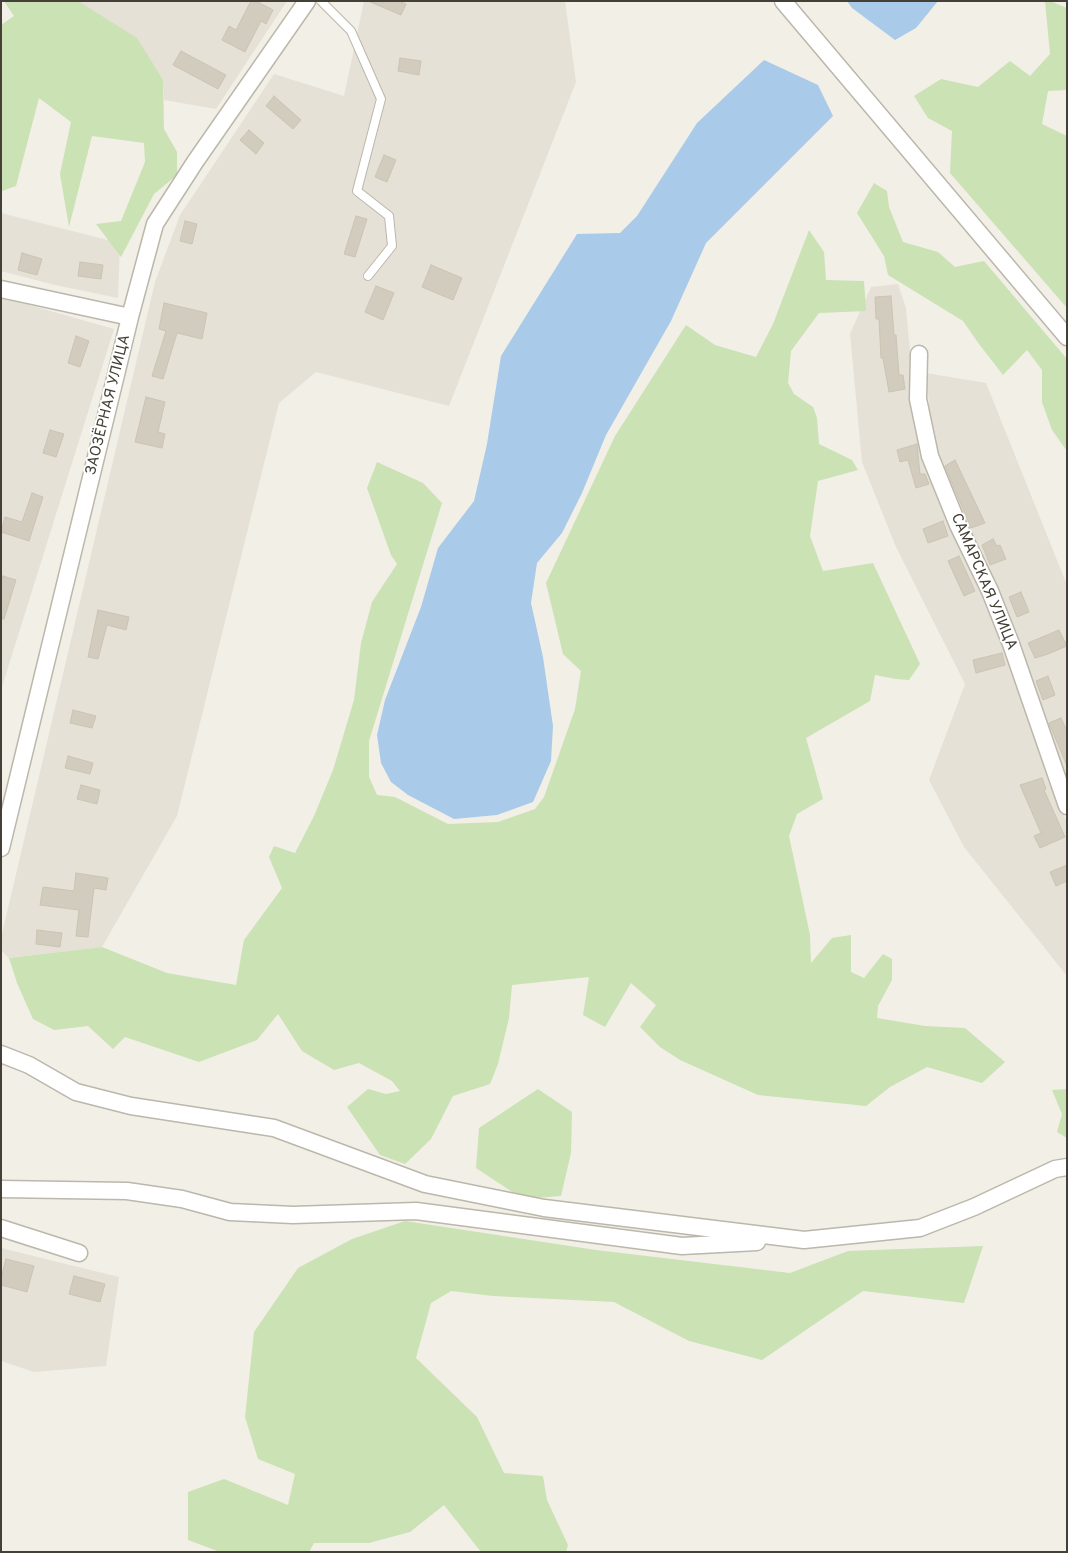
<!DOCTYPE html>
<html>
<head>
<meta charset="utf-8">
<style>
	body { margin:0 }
	#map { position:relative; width:1068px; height:1553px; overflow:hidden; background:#f2efe7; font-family:Overpass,sans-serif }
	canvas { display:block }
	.frame { position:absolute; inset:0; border:2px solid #444037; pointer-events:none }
</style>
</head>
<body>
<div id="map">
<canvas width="1068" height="1553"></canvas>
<div class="frame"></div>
</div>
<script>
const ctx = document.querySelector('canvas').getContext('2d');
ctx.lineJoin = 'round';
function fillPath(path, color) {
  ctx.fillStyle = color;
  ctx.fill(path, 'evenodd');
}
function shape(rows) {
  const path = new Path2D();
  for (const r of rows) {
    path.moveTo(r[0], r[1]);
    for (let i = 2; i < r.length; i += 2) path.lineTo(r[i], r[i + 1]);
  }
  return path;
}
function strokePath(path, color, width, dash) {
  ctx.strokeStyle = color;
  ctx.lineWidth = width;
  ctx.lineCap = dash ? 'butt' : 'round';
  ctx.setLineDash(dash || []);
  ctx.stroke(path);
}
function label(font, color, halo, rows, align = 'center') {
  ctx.font = font + ' Overpass,sans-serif';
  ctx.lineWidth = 4;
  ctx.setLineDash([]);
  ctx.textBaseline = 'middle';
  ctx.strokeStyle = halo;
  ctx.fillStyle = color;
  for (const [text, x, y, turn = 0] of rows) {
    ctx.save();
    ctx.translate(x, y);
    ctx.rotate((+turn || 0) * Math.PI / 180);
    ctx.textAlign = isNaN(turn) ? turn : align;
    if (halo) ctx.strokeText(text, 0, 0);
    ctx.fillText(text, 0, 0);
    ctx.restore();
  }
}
fillPath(shape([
	[78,1,287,1,216,109,164,100,163,80,87,8],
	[364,1,565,1,576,82,449,406,316,372,279,403,177,816,102,947,9,958,1,950,1,938,155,282,180,215,274,74,344,96],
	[1,213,120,243,118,298,55,285,1,271],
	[898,284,906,308,915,403,1007,652,1067,823,1067,976,964,847,929,780,965,684,896,547,862,462,850,334,871,287],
	[1,297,114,329,1,690],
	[926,373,986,383,1067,585,1067,781,1029,682,1002,598,962,525,934,456],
	[1,1248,119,1277,106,1366,34,1372,1,1361]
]), '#e5e1d6');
fillPath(shape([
	[4,1,78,1,137,38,163,80,164,129,177,152,177,175,154,194,121,257,96,224,121,221,145,162,144,143,92,136,69,227,60,174,71,122,39,98,16,186,2,191,1,190,1,25,14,16],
	[1045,1,1050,1,1067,8,1067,90,1048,91,1042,124,1067,136,1067,308,950,173,952,131,928,118,914,96,941,79,978,87,1010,61,1030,76,1050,54],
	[874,183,887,191,889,207,903,242,938,252,955,267,984,261,1067,359,1067,451,1052,430,1042,402,1042,370,1027,350,1003,375,979,344,963,321,888,275,884,256,857,213],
	[809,230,824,252,826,280,864,281,866,311,819,313,791,351,788,383,794,394,813,407,817,418,819,444,852,460,858,470,818,481,810,536,823,571,873,563,920,664,909,680,896,679,875,675,870,701,806,738,823,799,797,814,789,836,810,935,811,963,832,938,851,935,851,972,864,978,883,954,892,959,892,980,878,1006,877,1018,925,1026,965,1028,1005,1062,982,1083,927,1067,890,1087,866,1106,758,1095,680,1060,660,1047,640,1027,656,1005,631,983,605,1027,583,1015,589,977,512,985,509,1018,498,1064,490,1084,453,1096,431,1139,405,1164,380,1155,347,1107,368,1089,386,1094,400,1091,392,1081,359,1063,334,1070,302,1051,278,1014,257,1040,199,1062,125,1037,113,1049,88,1026,54,1030,33,1019,17,983,9,958,102,947,167,973,236,985,244,940,282,888,269,857,274,846,295,853,314,816,333,770,354,700,361,643,372,602,397,564,391,555,367,488,377,462,423,483,442,503,369,741,369,777,377,795,395,797,448,824,498,822,535,809,544,797,575,709,581,671,563,654,546,583,615,436,686,325,715,345,756,357,773,324],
	[538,1089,572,1112,571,1153,561,1196,523,1199,476,1168,479,1128],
	[1067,1089,1067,1138,1057,1132,1062,1114,1052,1090],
	[405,1221,596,1250,790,1273,848,1251,983,1246,964,1303,863,1291,762,1360,689,1341,614,1302,493,1296,451,1291,431,1303,416,1358,477,1417,504,1473,543,1476,547,1500,568,1545,566,1552,481,1552,444,1505,410,1532,369,1543,314,1543,309,1552,220,1552,188,1540,188,1492,224,1479,288,1505,295,1474,258,1459,245,1417,254,1332,298,1268,352,1239]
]), '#cae2b4');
fillPath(shape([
	[847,1,938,1,916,28,895,40,852,8],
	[764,60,818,85,833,116,706,243,671,321,606,435,582,493,562,533,537,563,531,603,543,657,553,726,551,761,533,802,497,815,454,819,408,795,391,782,381,763,377,735,385,700,421,607,438,548,474,501,487,444,501,356,577,234,620,233,637,216,697,123]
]), '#a9cae9');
const building = shape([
	[251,1,256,1,273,10,266,24,261,21,245,52,222,40,229,26,236,30,251,1],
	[368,1,399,1,406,4,401,15,368,1],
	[181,51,226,75,218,89,173,65,181,51],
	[400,58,421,61,419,75,398,71,400,58],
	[274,96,301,120,293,129,266,106,274,96],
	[249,130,264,143,256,154,240,140,249,130],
	[384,155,396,160,387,182,375,177,384,155],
	[356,216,367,219,355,257,344,254,356,216],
	[185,221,197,224,192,244,180,241,185,221],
	[22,253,42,259,37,275,18,270,22,253],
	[80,262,103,265,101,279,78,276,80,262],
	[431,265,462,278,453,300,422,287,431,265],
	[376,286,394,293,383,320,365,312,376,286],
	[891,296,894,335,896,335,899,375,903,375,905,389,889,392,883,358,881,358,879,319,876,319,875,297,891,296],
	[164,303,207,313,202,339,177,333,163,379,152,376,166,331,159,329,164,303],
	[76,336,89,341,80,367,68,363,76,336],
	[146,397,165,402,158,432,165,434,162,448,135,442,146,397],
	[50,430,64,434,56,457,43,453,50,430],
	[917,444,920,474,925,474,929,484,916,488,908,460,900,462,897,450,917,444],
	[955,460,985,523,971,528,945,466,955,460],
	[32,493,43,497,29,541,1,532,5,517,22,522,32,493],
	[943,521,948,536,928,543,923,529,943,521],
	[993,539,997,546,1000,545,1006,559,990,565,982,545,993,539],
	[959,556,975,591,964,596,948,561,959,556],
	[3,576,16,580,4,619,1,619,1,582,3,576],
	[1021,592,1029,612,1017,617,1009,597,1021,592],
	[98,610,129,617,126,630,107,625,98,659,88,657,98,610],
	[1059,630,1067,646,1048,654,1035,658,1028,643,1059,630],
	[1002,653,1005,665,976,673,973,660,1002,653],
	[1048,676,1055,695,1043,700,1036,681,1048,676],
	[73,710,96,716,92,728,70,723,73,710],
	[1061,718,1067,731,1067,766,1049,723,1061,718],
	[68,756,93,763,90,774,65,768,68,756],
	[1042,778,1046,789,1044,790,1065,837,1040,848,1034,836,1041,833,1020,785,1042,778],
	[81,785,100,790,97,804,77,799,81,785],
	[1067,865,1067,881,1056,886,1050,872,1067,865],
	[76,873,108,878,106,890,94,888,88,937,76,936,79,910,40,905,43,887,74,891,76,873],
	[37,930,62,933,60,947,36,944,37,930],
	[6,1259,34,1266,27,1292,1,1285,1,1278,6,1259],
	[74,1276,105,1284,100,1302,69,1294,74,1276]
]);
fillPath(building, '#d2ccbe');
strokePath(building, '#ccc4b1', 1);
const lane = shape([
	[321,1,351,31,381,99,357,191,389,216,392,246,368,276]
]);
const street = shape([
	[783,1,1067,337],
	[1,289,130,317],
	[919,354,918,399,930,456,958,525,990,591,1011,644,1067,806],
	[1,848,130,317,155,224,195,162,307,1],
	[1,1054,29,1065,76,1092,131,1106,274,1128,425,1184,544,1208,804,1240,920,1228,974,1207,1055,1169,1067,1167],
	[1,1189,127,1191,182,1199,230,1212,293,1215,416,1211,682,1246,757,1242],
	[1,1228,79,1253]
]);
strokePath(lane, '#bcb7ab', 10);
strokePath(street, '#bcb7ab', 19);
strokePath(lane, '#fff', 8);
strokePath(street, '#fff', 16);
label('15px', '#444037', '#fff', [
	["ЗАОЗЁРНАЯ УЛИЦА",109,405,-76],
	["САМАРСКАЯ УЛИЦА",983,582,67]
]);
</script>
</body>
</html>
